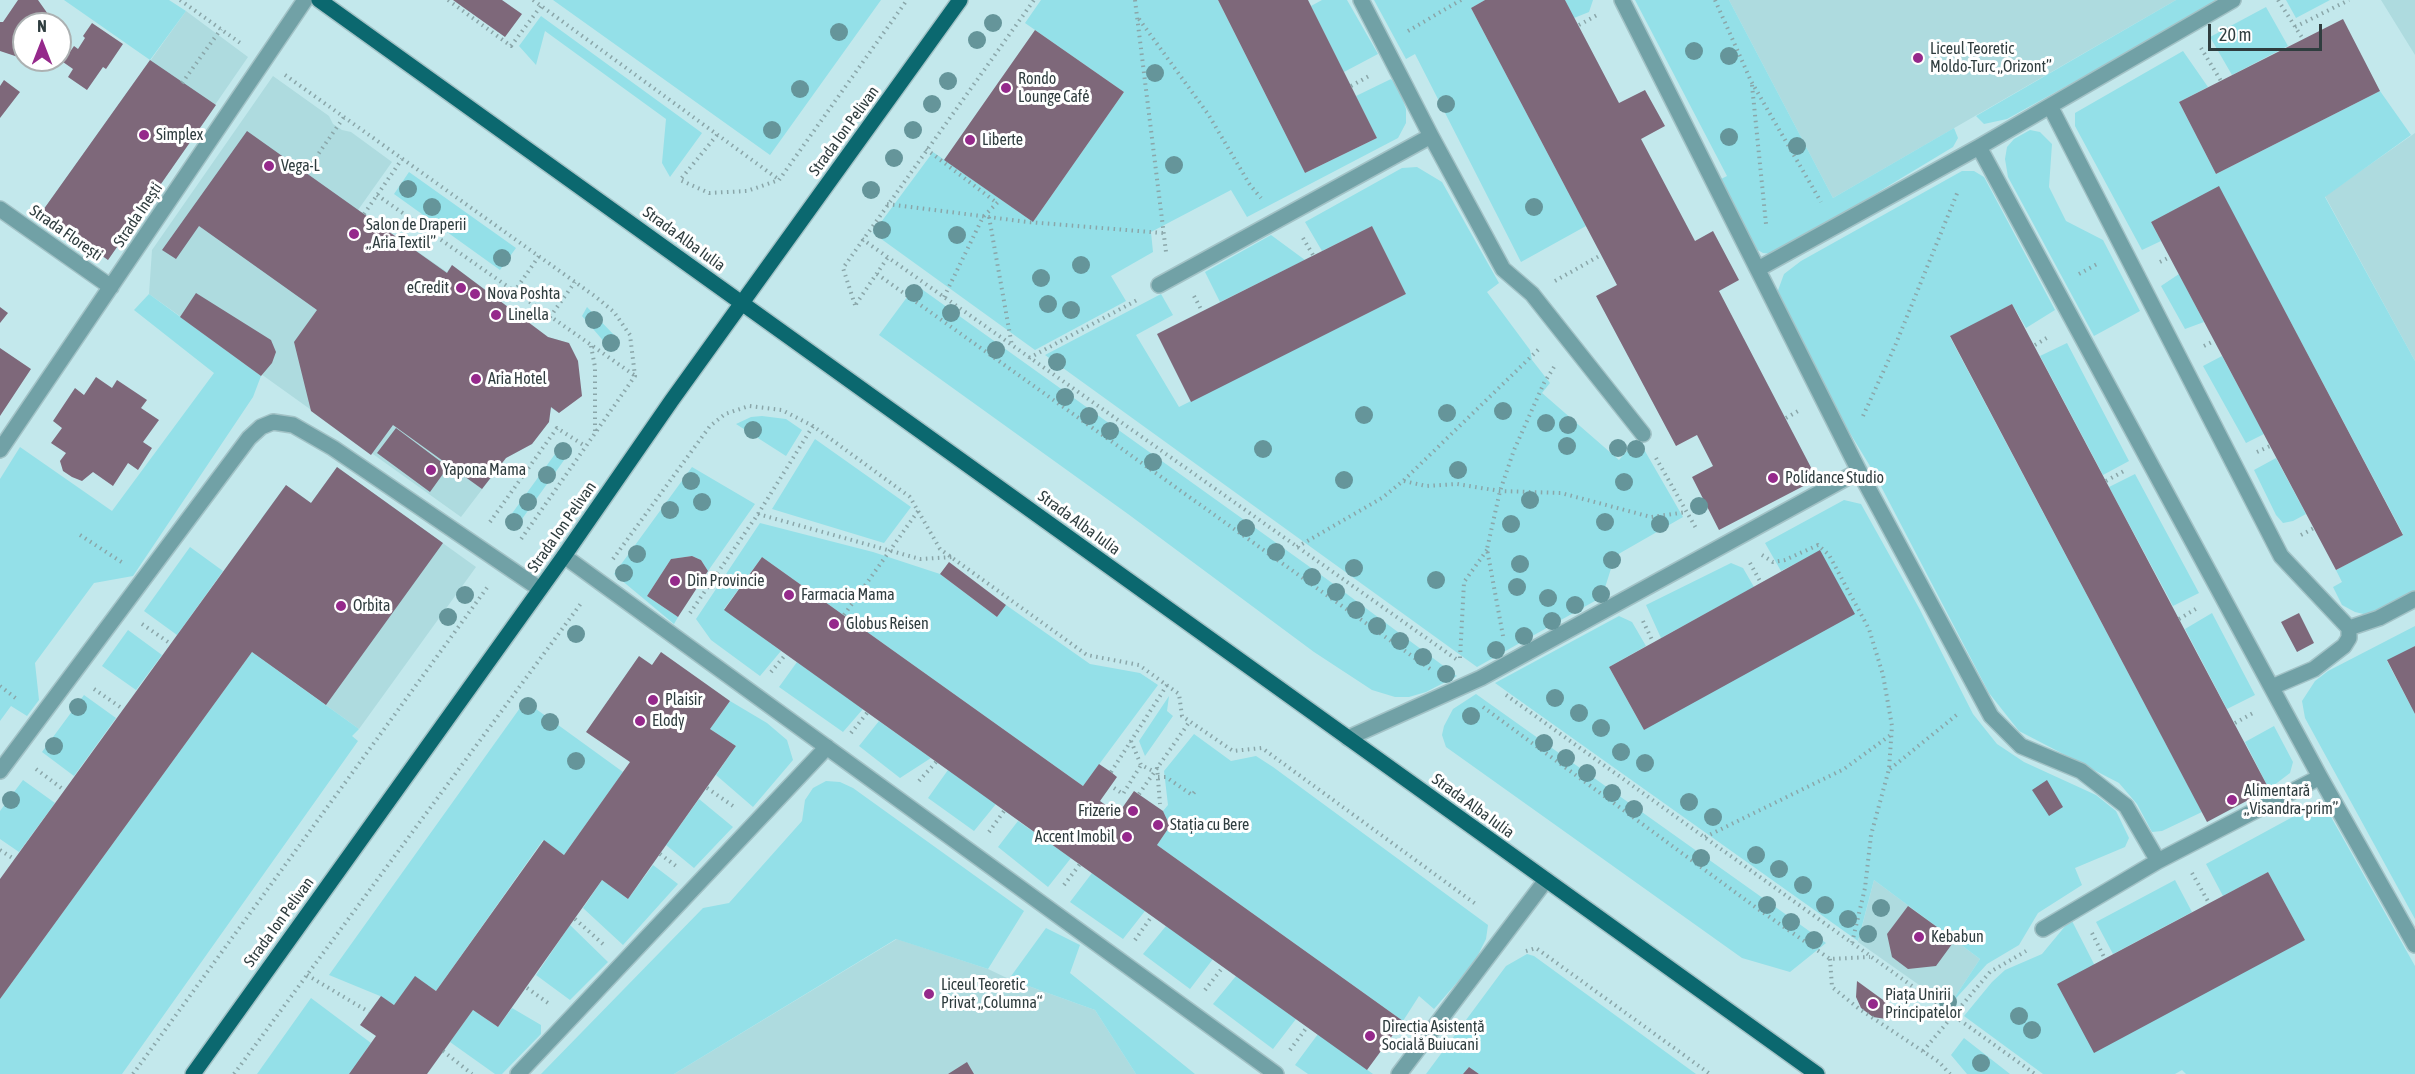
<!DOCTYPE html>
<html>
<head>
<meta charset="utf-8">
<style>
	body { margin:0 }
	#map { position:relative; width:2415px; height:1074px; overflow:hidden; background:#c3e8ec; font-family:"Asap Condensed",sans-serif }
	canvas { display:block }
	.north { position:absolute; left:12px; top:12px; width:60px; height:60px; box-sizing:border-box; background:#fff; border:2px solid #acb1b2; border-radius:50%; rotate:0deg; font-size:16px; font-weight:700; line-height:24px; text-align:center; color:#2f3d3f }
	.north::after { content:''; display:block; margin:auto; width:21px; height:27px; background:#95298b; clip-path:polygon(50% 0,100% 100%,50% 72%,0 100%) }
	.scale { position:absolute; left:2208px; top:24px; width:114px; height:27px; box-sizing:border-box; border:3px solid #2f3d3f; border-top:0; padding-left:8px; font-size:18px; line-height:21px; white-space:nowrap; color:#2f3d3f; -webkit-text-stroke:4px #fff; paint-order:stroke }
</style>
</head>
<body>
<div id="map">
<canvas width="2415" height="1074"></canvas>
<div class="north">N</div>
<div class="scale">20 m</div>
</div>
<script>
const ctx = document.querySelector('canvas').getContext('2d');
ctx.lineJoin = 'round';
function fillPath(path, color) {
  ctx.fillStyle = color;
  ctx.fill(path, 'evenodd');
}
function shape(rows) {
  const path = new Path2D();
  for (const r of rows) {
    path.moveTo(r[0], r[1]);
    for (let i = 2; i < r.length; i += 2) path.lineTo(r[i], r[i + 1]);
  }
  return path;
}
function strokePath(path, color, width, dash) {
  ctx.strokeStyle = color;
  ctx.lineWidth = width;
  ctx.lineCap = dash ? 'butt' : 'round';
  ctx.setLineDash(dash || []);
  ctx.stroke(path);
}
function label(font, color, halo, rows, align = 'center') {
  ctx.font = font + ' "Asap Condensed",sans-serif';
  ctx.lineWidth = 6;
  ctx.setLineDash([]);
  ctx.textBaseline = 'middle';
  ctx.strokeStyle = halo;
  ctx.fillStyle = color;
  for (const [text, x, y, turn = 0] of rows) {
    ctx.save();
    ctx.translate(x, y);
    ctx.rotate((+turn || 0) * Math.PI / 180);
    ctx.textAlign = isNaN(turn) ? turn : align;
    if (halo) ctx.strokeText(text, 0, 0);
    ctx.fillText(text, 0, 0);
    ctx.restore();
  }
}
fillPath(shape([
	[1729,0,2176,0,1833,198],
	[2381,0,2415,0,2415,55],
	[186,11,248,57,108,260,41,213],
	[273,76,329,116,333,124,342,130,351,132,392,162,358,210,447,272,452,265,548,337,569,343,578,361,559,413,551,408,549,422,532,444,506,458,461,517,149,294,152,250],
	[2415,133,2415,361,2325,196],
	[337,467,476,567,359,729,252,652,319,561,261,519,286,485,311,503],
	[1874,880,1980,959,1949,1006,1858,942],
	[897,939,988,969,1009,979,1095,1010,1136,1074,674,1074]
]), '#aedbdf');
fillPath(shape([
	[64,0,169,0,186,11,150,60],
	[553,0,881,0,770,155],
	[1041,0,1218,0,1305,173,1377,138,1356,96,1391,79,1399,89,1406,109,1406,123,1398,138,1247,217,1231,190,1151,232,1153,252,1111,276,1126,301,1035,350,873,233,933,152,1033,222,1124,92,1025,23],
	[1322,0,1347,0,1378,54,1344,72,1311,6],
	[1374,0,1485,0,1471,8,1586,226,1521,262,1415,54,1406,59],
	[1565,0,1593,0,1589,12,1574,18],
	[1635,0,1729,0,1833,198,1954,128,1958,138,1953,147,1860,203,1773,254,1763,253,1754,248,1719,180,1727,176],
	[2176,0,2222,0,2007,119,1984,124,1976,116],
	[2286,0,2330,0,2296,18],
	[2266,7,2288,46,2232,75,2210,37],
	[541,16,702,133,670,177,662,163,666,119,545,31,536,65,519,46],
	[2183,51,2208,87,2179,102,2216,174,2380,91,2411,135,2325,197,2415,361,2415,593,2372,616,2355,612,2342,605,2333,587,2342,582,2336,570,2403,534,2219,187,2151,222,2161,241,2142,250,2075,126,2075,113],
	[2030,130,2040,132,2052,144,2049,187,2066,221,2103,240,2140,311,2094,336,2008,177,2005,159,2007,147,2014,139],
	[1417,167,1442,182,1499,283,1487,292,1530,350,1532,360,1550,383,1542,393,1619,460,1638,439,1683,517,1615,556,1602,597,1477,667,1045,355,1161,294,1173,315,1136,335,1179,407,1406,294,1372,226,1322,251,1305,222,1402,168],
	[1962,171,1974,171,1984,177,2055,310,2026,328,2012,304,1950,337,2202,812,2162,831,2152,832,2137,804,2119,783,2019,731,1989,693,1873,471,1825,392,1777,293,1784,274,1801,261],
	[409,172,516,248,500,270,394,194],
	[1271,235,1305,260,1220,302,1205,272],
	[2179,274,2204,322,2185,329,2161,286],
	[916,285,1328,580,1457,676,1426,692,1409,697,1395,697,1372,690,1314,652,1128,514,879,335],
	[149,294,261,376,253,397,133,576,94,583,35,663,39,700,27,716,11,706,0,721,0,479,20,447,112,511,214,373,134,310],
	[587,307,615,336,619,347,612,351,582,316],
	[2067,343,2129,461,2103,475,2040,356],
	[2222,356,2264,434,2246,443,2203,366],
	[762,416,786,419,802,430,786,456,736,424,751,417],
	[815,439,911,507,884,543,772,509],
	[563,443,572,449,517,526,508,519],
	[2276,458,2306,514,2293,521,2283,523,2276,515,2254,470],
	[692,467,755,504,708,571,701,560,692,556,671,559,647,596,678,617,674,624,614,574],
	[2135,474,2199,593,2173,606,2109,487],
	[1844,500,1861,504,1919,608,1973,714,1997,744,2024,762,2096,795,2116,811,2129,838,2125,847,2075,868,2082,885,2038,913,2019,945,1987,964,1949,1006,1980,959,1874,880,1858,941,1495,683,1619,616,1632,622,1646,646,1609,667,1644,730,1820,551,1781,571,1765,543],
	[760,523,873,552,940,574,997,617,1006,605,1090,664,1140,673,1158,685,1083,786,762,557,724,609,781,651,760,676,711,640,696,619],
	[190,547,223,571,177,635,144,611],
	[1731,563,1743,568,1754,587,1661,638,1646,605],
	[2212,613,2255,695,2227,709,2185,629],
	[2415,626,2415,646,2387,661,2415,714,2415,919,2305,718,2302,701,2315,681,2328,671],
	[128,630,162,655,136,690,102,666],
	[252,652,359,729,352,736,358,741,122,1074,0,1074,0,999],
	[797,662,863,709,843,732,779,687],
	[1476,694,1826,943,1790,972,1742,958,1446,747,1442,735,1444,726,1453,709],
	[84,695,116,718,74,776,42,752],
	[1169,696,1167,711,1173,716,1145,756,1139,741],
	[525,701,623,772,564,855,543,840,436,991,415,977,394,1005,380,996,329,975],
	[730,701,767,723,787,740,793,760,753,807,716,775,736,746,710,729],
	[879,721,931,758,900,778,859,746],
	[2274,726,2293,762,2290,773,2269,789,2245,742],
	[1194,734,1231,761,1256,756,1273,767,1488,925,1486,939,1474,963,1434,1009,1419,996,1403,1021,1157,845,1170,826,1163,811,1168,805,1164,771],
	[948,770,996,804,974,831,928,798],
	[23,780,55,803,19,852,0,839,0,811],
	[826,781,840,782,853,788,1024,911,988,969,896,939,674,1074,541,1074,703,908,729,903,802,821,805,800,813,788],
	[699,799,733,827,694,868,666,845],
	[2322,801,2415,966,2415,1074,2186,1074,2182,1070,2175,1074,2043,1074,1964,1016,1992,982,2005,970,2042,954,2071,919,2094,964,2305,940,2268,872,2223,896,2206,864],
	[1018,821,1071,858,1048,887,998,847],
	[653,865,678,884,623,945,583,908,602,880,628,899],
	[1092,873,1145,911,1123,939,1070,902],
	[2175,880,2192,912,2113,954,2096,922],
	[570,925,608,962,570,1000,536,975],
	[1166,926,1213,959,1190,989,1143,954],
	[1046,928,1080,945,1070,973,1195,1074,1136,1074,1095,1010,1009,979],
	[1527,954,1534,956,1696,1074,1479,1074,1469,1067,1463,1074,1426,1074,1506,966],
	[1236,976,1296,1019,1273,1049,1213,1004],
	[311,998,371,1043,349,1074,257,1074],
	[512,1008,541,1025,541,1034,502,1074,495,1074,450,1042,473,1010,498,1027],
	[1318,1034,1373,1074,1308,1074,1295,1065],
	[1964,1038,2010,1074,1967,1074,1951,1055]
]), '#94e0e8');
fillPath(shape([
	[18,0,38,0,55,24,24,24,24,59,0,51,0,22,3,22],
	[453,0,502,0,522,14,505,37],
	[1218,0,1308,0,1377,138,1305,173],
	[1485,0,1565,0,1619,103,1645,90,1665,126,1641,139,1695,241,1713,231,1739,280,1719,291,1817,479,1719,530,1692,477,1713,466,1697,435,1676,446,1596,296,1617,285,1471,8],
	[2343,19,2380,91,2216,174,2179,102],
	[92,23,123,44,106,69,103,67,87,90,68,77,73,69,63,62,74,46,78,49,85,38,83,36],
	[1035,30,1124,92,1033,222,944,160],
	[26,60,46,60,40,69],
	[150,60,216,105,108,260,41,213],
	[4,80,20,92,0,118,0,86],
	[247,131,447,273,452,265,548,337,569,343,578,361,582,396,559,413,551,407,549,422,532,444,506,458,482,489,393,425,371,455,311,411,294,342,317,310,199,226,176,259,162,250],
	[2219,186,2403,535,2336,570,2151,222],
	[1372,226,1406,294,1191,402,1157,334],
	[196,293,271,340,276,352,272,363,261,376,180,317],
	[2012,304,2269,789,2207,822,1950,336],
	[0,307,8,313,0,323],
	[0,348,31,369,0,416],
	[96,377,112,388,117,380,147,400,141,408,159,420,143,442,152,448,138,470,128,463,113,486,93,472,82,481,72,477,63,471,60,461,66,453,51,443,62,428,53,421,75,388,84,395],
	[396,428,448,467,430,492,377,453],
	[337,467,443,543,326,705,252,652,0,999,0,879,286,485,311,503],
	[1820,550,1855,614,1644,730,1609,667],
	[692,556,701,560,708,571,678,617,647,596,671,559],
	[762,557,1083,786,1099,764,1111,772,1117,777,1100,801,1118,814,1134,791,1163,811,1170,826,1157,845,1403,1021,1367,1070,724,610],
	[949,562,1006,605,997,617,940,574],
	[2299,613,2314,643,2297,652,2281,622],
	[2415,646,2415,714,2387,660],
	[661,652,730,701,710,729,736,746,628,899,602,880,498,1027,473,1010,427,1074,349,1074,376,1036,360,1025,381,996,394,1005,415,976,436,991,544,840,564,855,630,762,586,732,639,656,652,665],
	[2047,780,2063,807,2049,816,2032,790],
	[2268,872,2305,940,2094,1053,2057,984],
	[1908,906,1955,940,1936,966,1908,969,1892,957,1887,934],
	[1857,981,1901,1013,1886,1019,1873,1017,1861,1008,1856,997],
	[967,1062,974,1074,948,1074],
	[1469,1067,1479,1074,1463,1074]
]), '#7e687a');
const minor = shape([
	[1361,0,1431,136,1503,269,1532,294,1643,434],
	[1622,0,1859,471],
	[2050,106,2281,556,2349,628,2349,638,2344,646,2314,669,2272,687],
	[1979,147,2320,777,2415,945],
	[0,209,111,287],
	[1758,269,1979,147,2233,0],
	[1159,285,1431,136],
	[0,450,305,0],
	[564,556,1276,1074],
	[2349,628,2379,618,2415,599],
	[1348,738,1481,678,1859,471,1991,716,2021,746,2081,771,2126,806,2158,861,2320,777],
	[0,771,249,438,261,427,273,422,293,425,333,448,540,589],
	[2043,929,2158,861],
	[518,1074,827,747],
	[1399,1074,1546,880]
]);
const major = shape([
	[319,0,1817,1074],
	[193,1074,564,556,672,400,960,0]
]);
strokePath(minor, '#a2c2c6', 18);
strokePath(major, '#a2c2c6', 18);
strokePath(shape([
	[180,0,243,45],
	[448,0,511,46,541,6],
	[533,0,778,179],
	[1135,0,1166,252],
	[1715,0,1751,81,1821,202],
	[2278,0,2303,39],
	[1139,19,1208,114,1250,185,1261,198],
	[1579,25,1599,14],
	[2295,27,2349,0],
	[1408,31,1461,0],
	[2201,48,2221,81],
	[285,75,596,297,614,312,630,335,635,376,519,542],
	[182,83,221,29],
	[1752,85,1766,224],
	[1351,86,1369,76],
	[717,135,680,180,709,193,747,191,779,180,907,0],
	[926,149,997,203],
	[305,173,344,117],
	[377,195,634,375],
	[887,204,1028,222,1163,233],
	[364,214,402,159],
	[989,217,1012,346],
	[1303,238,1313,255],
	[862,239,1456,659],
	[2160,262,2170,257],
	[877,274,1433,671],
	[2079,274,2099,263],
	[1555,281,1601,255],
	[514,292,539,256],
	[1194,296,1202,311],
	[944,297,983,217,1000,200],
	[856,304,888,257],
	[855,305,843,268,1034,0],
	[550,317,575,282],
	[2035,345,2050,336],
	[591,346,595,367,595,431],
	[2204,346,2214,341],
	[1029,358,1139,299],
	[1863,416,1895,346,1958,191],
	[1786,418,1798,411],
	[2257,452,2270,446],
	[1656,458,1697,530],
	[1404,481,1426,486,1457,484,1500,491,1561,493,1651,517,1687,512],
	[2106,481,2124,471],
	[758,514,920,559,952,557],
	[490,522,557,428,585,446],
	[80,535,123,563],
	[2301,535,2314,528],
	[1297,547,1382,498,1403,481,1541,347],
	[1762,555,1773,562,1785,560,1818,545,1829,555,1869,629,1883,675,1892,726,1889,769,1871,835,1865,888,1852,943],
	[613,559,710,426,725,414,749,406,782,410,813,426,910,497,940,549,1087,655,1139,665,1179,694,1182,716,1233,751,1262,748,1477,905],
	[1750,563,1761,583],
	[690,613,758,514,813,426],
	[844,615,918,511],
	[2179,619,2199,607],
	[1643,621,1653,642],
	[142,624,171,644],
	[1503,636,1487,549,1500,491,1514,450,1544,383,1554,367],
	[1460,658,1464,582,1487,550],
	[771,672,786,654],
	[0,686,18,700],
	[94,689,123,709],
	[1506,695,2035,1074],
	[1483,707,1758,909,1830,959,1870,957],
	[2235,723,2255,712],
	[851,733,867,713],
	[1131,741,1141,765,1153,771],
	[1157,767,1160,804],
	[36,769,64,790],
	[1890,769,1959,713],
	[1111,772,1167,685],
	[1158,777,1166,777,1192,795,1196,790],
	[919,781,936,762],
	[707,788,733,806],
	[1114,788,1123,794,1141,765],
	[1139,794,1190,721],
	[989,832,1004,811],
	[1705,837,1844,769,1892,734],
	[0,850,14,859],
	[660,854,676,866],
	[2192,873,2209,903],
	[1064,885,1080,864],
	[575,919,604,945],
	[2092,933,2105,959],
	[1135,940,1152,916],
	[1526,951,1536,948,1710,1074],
	[1830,959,1832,987,1858,1008,1939,1062,1950,1074],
	[307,975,369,1012],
	[527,988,548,1003],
	[1205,990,1223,967],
	[1290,1050,1307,1027],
	[443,1051,472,1074],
	[1923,1051,1990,972,2026,951],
	[133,1074,489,585],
	[234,1074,582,602]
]), '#8aa6a9', 4, [1.5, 4.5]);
strokePath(minor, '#71a1a6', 15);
strokePath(major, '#0b686f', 15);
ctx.fillStyle = '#65959a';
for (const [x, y] of [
	[993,23],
	[839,32],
	[977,40],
	[1694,51],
	[1729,56],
	[1155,73],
	[948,81],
	[800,89],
	[932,104],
	[1446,104],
	[772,130],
	[913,130],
	[1729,137],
	[1797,146],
	[894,158],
	[1174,165],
	[408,189],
	[871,190],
	[432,207],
	[1534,207],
	[882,230],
	[957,235],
	[502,258],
	[1081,265],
	[1041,278],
	[914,293],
	[1048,304],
	[1071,310],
	[951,313],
	[594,320],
	[611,343],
	[996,350],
	[1057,362],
	[1065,397],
	[1503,411],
	[1447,413],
	[1364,415],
	[1089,416],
	[1546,423],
	[1568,425],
	[753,430],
	[1110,431],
	[1567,446],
	[1618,448],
	[1263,449],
	[1636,449],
	[563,451],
	[1153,462],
	[1458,470],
	[547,475],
	[1344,480],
	[691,481],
	[1624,482],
	[1530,500],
	[528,502],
	[702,502],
	[1699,506],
	[670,510],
	[514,522],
	[1605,522],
	[1511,524],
	[1660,524],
	[1246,528],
	[1276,552],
	[637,554],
	[1612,560],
	[1520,564],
	[1354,568],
	[624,573],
	[1312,577],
	[1436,580],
	[1517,587],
	[1336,592],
	[1601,594],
	[465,595],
	[1548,598],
	[1575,605],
	[1356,610],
	[448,617],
	[1552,621],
	[1377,626],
	[576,634],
	[1524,636],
	[1400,641],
	[1496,650],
	[1423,657],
	[1446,674],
	[1555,698],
	[528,706],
	[78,707],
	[1579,713],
	[1471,716],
	[550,722],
	[1601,728],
	[1544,743],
	[54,746],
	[1621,752],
	[1566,758],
	[576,761],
	[1645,763],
	[1587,773],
	[1612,793],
	[11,800],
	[1689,802],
	[1634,809],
	[1713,817],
	[1756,855],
	[1701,858],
	[1779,869],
	[1803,885],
	[1767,905],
	[1825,905],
	[1881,908],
	[1848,919],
	[1791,922],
	[1868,934],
	[1814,940],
	[1948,1002],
	[2019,1016],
	[2032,1030],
	[1981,1063]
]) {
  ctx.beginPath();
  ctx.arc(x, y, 9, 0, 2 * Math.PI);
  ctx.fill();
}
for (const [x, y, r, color] of [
	[1918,58,6,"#95298b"],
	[1006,88,6,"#95298b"],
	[144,135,6,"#95298b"],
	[970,140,6,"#95298b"],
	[269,166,6,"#95298b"],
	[354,234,6,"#95298b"],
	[461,288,6,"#95298b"],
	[475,294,6,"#95298b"],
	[496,315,6,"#95298b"],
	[476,379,6,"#95298b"],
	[431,470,6,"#95298b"],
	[1773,478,6,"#95298b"],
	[675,581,6,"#95298b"],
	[789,595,6,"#95298b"],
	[341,606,6,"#95298b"],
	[834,624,6,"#95298b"],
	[653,700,6,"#95298b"],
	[640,721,6,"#95298b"],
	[2232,800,6,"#95298b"],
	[1133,811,6,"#95298b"],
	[1158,825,6,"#95298b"],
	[1127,837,6,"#95298b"],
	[1919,937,6,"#95298b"],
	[929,994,6,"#95298b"],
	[1873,1004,6,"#95298b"],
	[1370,1036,6,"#95298b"]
]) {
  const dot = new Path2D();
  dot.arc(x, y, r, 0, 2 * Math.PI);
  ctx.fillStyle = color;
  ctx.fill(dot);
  strokePath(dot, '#fff', 2);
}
label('16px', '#2f3d3f', '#fff', [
	["Liceul Teoretic",1930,49],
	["Moldo-Turc „Orizont”",1930,67],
	["Rondo",1018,79],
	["Lounge Café",1018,97],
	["Simplex",156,135],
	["Liberte",982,140],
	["Vega-L",281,166],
	["Salon de Draperii",366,225],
	["„Aria Textil”",366,243],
	["eCredit",449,288,"right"],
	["Nova Poshta",487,294],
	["Linella",508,315],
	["Aria Hotel",488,379],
	["Yapona Mama",443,470],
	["Polidance Studio",1785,478],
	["Din Provincie",687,581],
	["Farmacia Mama",801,595],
	["Orbita",353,606],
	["Globus Reisen",846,624],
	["Plaisir",665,700],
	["Elody",652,721],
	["Alimentară",2244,791],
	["„Visandra-prim”",2244,809],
	["Frizerie",1121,811,"right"],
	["Stația cu Bere",1170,825],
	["Accent Imobil",1115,837,"right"],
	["Kebabun",1931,937],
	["Liceul Teoretic",941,985],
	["Privat „Columna“",941,1003],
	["Piața Unirii",1885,995],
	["Principatelor",1885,1013],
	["Direcția Asistență",1382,1027],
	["Socială Buiucani",1382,1045]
], 'left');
label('16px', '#2f3d3f', '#fff', [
	["Strada Ion Pelivan",844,131,-54],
	["Strada Inești",138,215,-56],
	["Strada Florești",66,233,35],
	["Strada Alba Iulia",684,239,36],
	["Strada Alba Iulia",1079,523,36],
	["Strada Ion Pelivan",562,527,-55],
	["Strada Alba Iulia",1473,806,36],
	["Strada Ion Pelivan",279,922,-54]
]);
</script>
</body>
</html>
